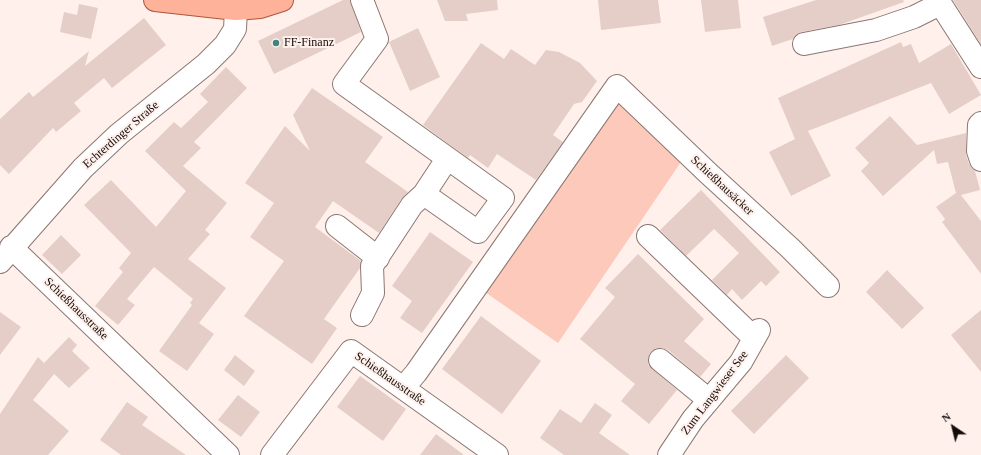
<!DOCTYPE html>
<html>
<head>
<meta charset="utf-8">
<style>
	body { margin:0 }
	#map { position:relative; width:981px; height:455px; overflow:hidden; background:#fff0ec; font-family:Georgia,serif }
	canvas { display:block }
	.north { position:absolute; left:933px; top:407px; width:40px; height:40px; -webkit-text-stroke:3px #fff0ec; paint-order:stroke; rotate:325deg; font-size:11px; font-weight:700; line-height:16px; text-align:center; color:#130c09 }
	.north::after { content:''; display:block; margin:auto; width:14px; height:18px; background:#130c09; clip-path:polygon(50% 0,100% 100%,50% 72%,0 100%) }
</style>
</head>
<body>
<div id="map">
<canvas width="981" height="455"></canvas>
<div class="north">N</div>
</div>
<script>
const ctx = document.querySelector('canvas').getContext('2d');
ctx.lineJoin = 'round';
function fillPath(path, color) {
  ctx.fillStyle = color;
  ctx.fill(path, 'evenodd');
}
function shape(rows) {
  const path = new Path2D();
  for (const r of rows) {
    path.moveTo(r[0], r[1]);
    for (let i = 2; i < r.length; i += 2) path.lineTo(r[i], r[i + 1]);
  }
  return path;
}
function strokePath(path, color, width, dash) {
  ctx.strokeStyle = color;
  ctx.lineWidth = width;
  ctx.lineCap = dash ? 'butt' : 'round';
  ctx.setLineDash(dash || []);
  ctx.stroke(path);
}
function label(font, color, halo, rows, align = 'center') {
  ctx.font = font + ' Georgia,serif';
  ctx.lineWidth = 4;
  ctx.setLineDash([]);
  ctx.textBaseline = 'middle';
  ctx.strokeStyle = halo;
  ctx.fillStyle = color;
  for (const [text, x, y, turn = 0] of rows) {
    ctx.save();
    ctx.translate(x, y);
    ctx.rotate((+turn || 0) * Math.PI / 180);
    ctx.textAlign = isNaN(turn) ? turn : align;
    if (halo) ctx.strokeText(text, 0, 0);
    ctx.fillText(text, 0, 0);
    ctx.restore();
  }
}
fillPath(shape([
	[618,90,685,156,558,343,482,290]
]), '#fcc9ba');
fillPath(shape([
	[343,0,350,0,361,32,274,74,258,41],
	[437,0,497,0,498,10,466,14,468,21,445,21],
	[598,0,658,0,661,23,601,30],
	[701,0,738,0,741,28,705,32],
	[816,0,903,0,904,2,839,25,801,32,793,39,772,46,763,17],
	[953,0,981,0,981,44],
	[79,4,98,8,91,39,60,32,64,12,77,15],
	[144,18,166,45,112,88,104,78,74,103,81,111,56,132,53,128,9,174,0,165,0,119,29,92,33,97,89,51,85,66],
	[418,28,440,77,410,91,389,42],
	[901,42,903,47,911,44,919,63,951,44,981,95,949,114,931,83,808,131,831,176,791,196,769,152,795,139,778,98],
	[481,43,504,59,511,49,535,65,546,50,559,52,580,63,597,81,582,102,574,104,553,135,563,142,536,180,497,154,488,168,470,155,468,158,423,125],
	[226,67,247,88,194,142,201,148,183,166,227,203,205,230,210,234,188,259,226,288,199,323,214,334,187,371,159,351,192,305,190,303,193,299,154,267,127,299,135,305,118,325,95,306,123,272,119,268,131,253,84,205,111,180,156,227,186,191,145,151,174,122,181,128,208,102,200,94],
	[312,88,383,137,365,162,408,192,402,198,379,233,333,201,315,227,361,261,360,268,324,319,337,328,312,364,244,316,284,261,250,237,274,203,245,183,285,126,310,151,293,115],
	[890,116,917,145,966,133,966,155,969,164,975,171,980,190,961,195,981,221,981,274,942,222,945,219,936,207,956,193,948,162,937,164,934,150,883,196,861,171,869,163,855,148],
	[701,190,780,272,766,286,761,281,742,300,732,289,727,295,712,280,739,253,714,229,686,256,660,230],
	[430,232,473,262,422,333,400,318,412,301,392,286],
	[61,235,81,255,62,274,42,255],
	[638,254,704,319,684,341,711,364,700,377,668,350,662,348,656,348,651,352,648,358,648,365,677,390,649,424,621,401,635,384,580,339,615,297,605,288],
	[887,270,924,308,902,329,866,292],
	[981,310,981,372,951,335],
	[0,312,21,327,0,355],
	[481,316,541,361,502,414,442,369],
	[69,337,77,345,72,351,90,368,69,388,54,374,33,400,69,431,48,455,0,455,0,414,38,357,44,363],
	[235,355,255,371,244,386,224,370],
	[786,355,809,378,754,434,731,411],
	[360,376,406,409,383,441,337,407],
	[238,395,260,412,241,437,218,420],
	[127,402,148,417,142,425,186,455,121,455,100,440],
	[595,403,612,415,599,433,630,455,564,455,540,438,560,409,581,423],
	[436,434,464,455,420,455]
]), '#e5cec7');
const minor = shape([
	[362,0,377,39,344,84,503,198,478,232,424,194,447,159],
	[938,0,981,67],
	[804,44,876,30,914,17,940,4],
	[981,123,979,125,978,151,981,160],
	[337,226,378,258],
	[648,236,754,338],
	[11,247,228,455],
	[0,262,83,168,119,134,206,64,225,45,235,29,236,9],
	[362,315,373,293,372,266,412,205,424,194],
	[660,360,709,400],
	[403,388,416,373,617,86,708,173,790,248,828,286],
	[272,455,351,351,497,455],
	[669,455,693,419,741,362,759,330]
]);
const major = shape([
	[155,0,236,9,260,7,282,0]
]);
strokePath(minor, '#8c7771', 24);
strokePath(major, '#ac563b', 24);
strokePath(minor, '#fff', 22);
strokePath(major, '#ffb29a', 22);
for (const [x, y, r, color] of [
	[276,43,4,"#3e857f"]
]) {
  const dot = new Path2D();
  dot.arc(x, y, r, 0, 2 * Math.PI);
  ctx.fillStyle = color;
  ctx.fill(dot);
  strokePath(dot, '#fff0ec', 1.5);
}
label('12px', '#130c09', '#fff0ec', [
	["FF-Finanz",284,43]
], 'left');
label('12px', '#130c09', '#fff0ec', [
	["Echterdinger Straße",121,135,-41],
	["Schießhausäcker",722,186,43],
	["Schießhausstraße",76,309,44],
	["Schießhausstraße",390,379,35],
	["Zum Langwieser See",715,393,-53]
]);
</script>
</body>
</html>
